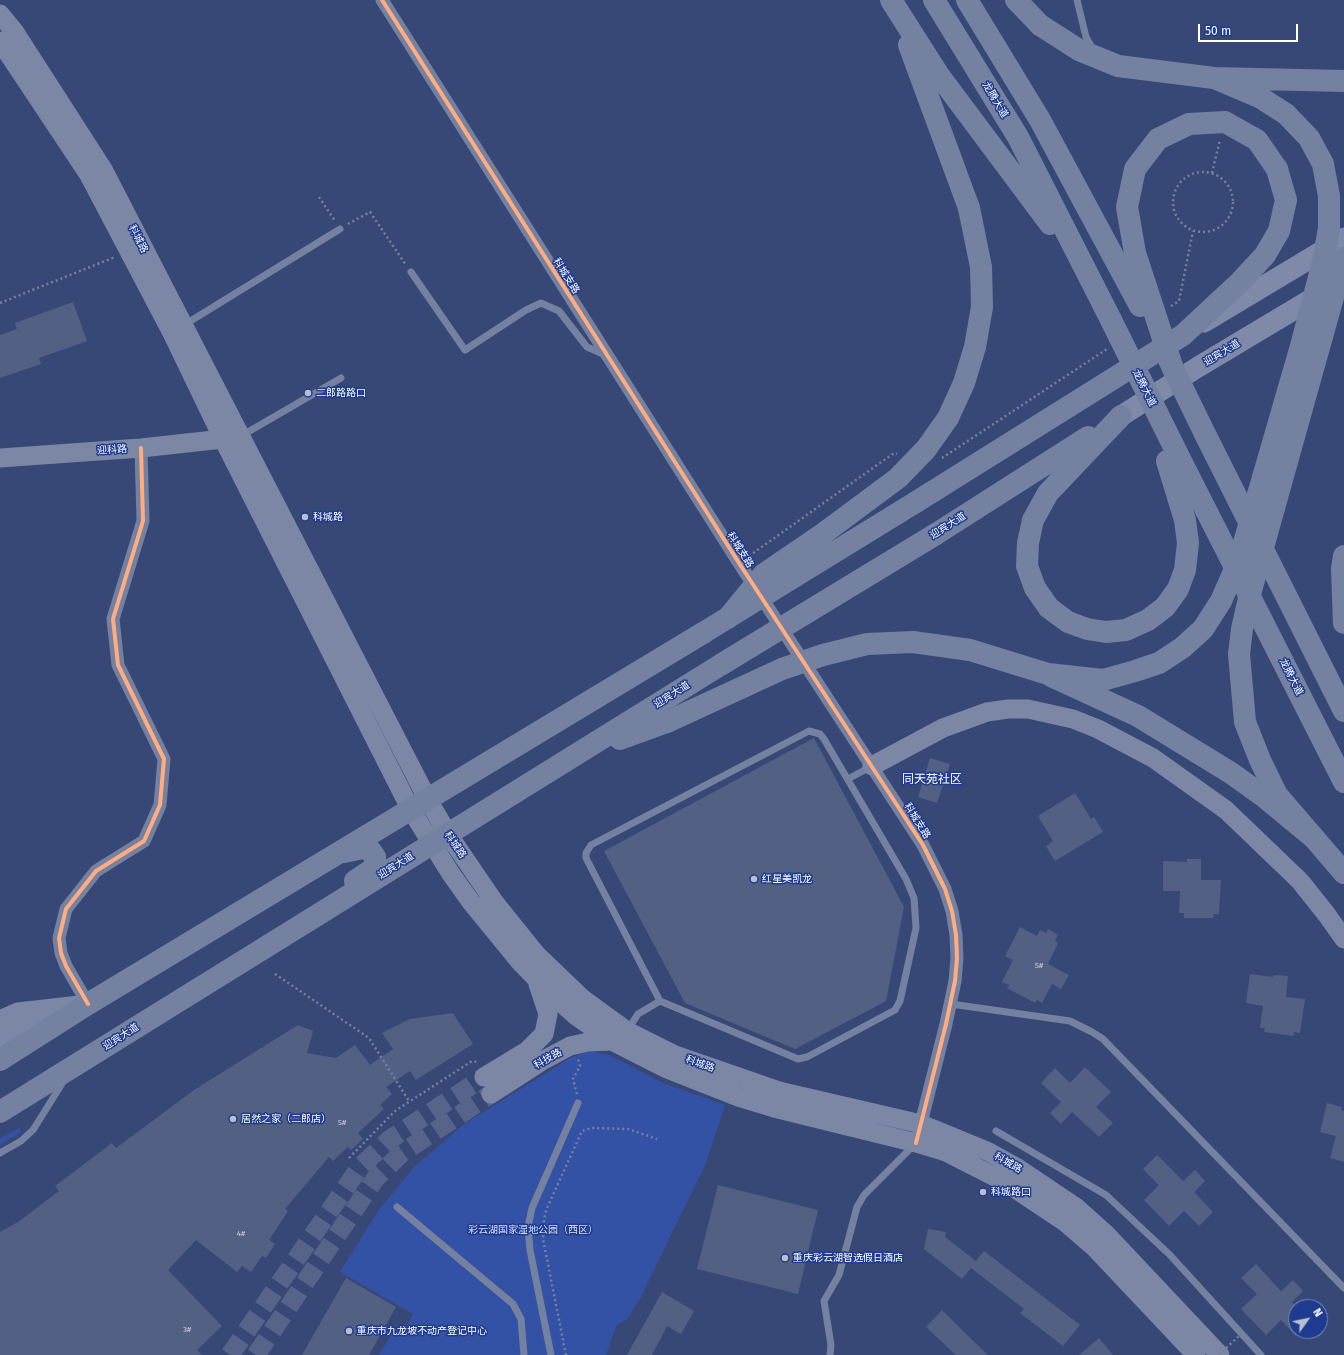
<!DOCTYPE html>
<html>
<head>
<meta charset="utf-8">
<style>
	body { margin:0 }
	#map { position:relative; width:1344px; height:1355px; overflow:hidden; background:#384876; font-family:"Fira Sans",sans-serif }
	canvas { display:block }
	.north { position:absolute; left:1288px; top:1299px; width:40px; height:40px; box-sizing:border-box; background:#1f3b8f; border:1px solid #7989bc; border-radius:50%; rotate:57deg; font-size:11px; font-weight:700; line-height:16px; text-align:center; color:#fff }
	.north::after { content:''; display:block; margin:auto; width:14px; height:18px; background:#b9bfcf; clip-path:polygon(50% 0,100% 100%,50% 72%,0 100%) }
	.scale { position:absolute; left:1198px; top:24px; width:100px; height:18px; box-sizing:border-box; border:2px solid #fff; border-top:0; padding-left:5px; font-size:12px; line-height:14px; white-space:nowrap; color:#fff; -webkit-text-stroke:3px #1f3b8f; paint-order:stroke }
</style>
</head>
<body>
<div id="map">
<canvas width="1344" height="1355"></canvas>
<div class="north">N</div>
<div class="scale">50 m</div>
</div>
<script>
const ctx = document.querySelector('canvas').getContext('2d');
ctx.lineJoin = 'round';
function fillPath(path, color) {
  ctx.fillStyle = color;
  ctx.fill(path, 'evenodd');
}
function shape(rows) {
  const path = new Path2D();
  for (const r of rows) {
    if (r.length === 3) {
      path.moveTo(r[0] + r[2], r[1]);
      path.arc(r[0], r[1], r[2], 0, 2 * Math.PI);
      continue;
    }
    path.moveTo(r[0], r[1]);
    for (let i = 2; i < r.length; i += 2) path.lineTo(r[i], r[i + 1]);
  }
  return path;
}
function strokePath(path, color, width, dash) {
  ctx.strokeStyle = color;
  ctx.lineWidth = width;
  ctx.lineCap = dash ? 'butt' : 'round';
  ctx.setLineDash(dash || []);
  ctx.stroke(path);
}
function label(font, color, halo, rows, align = 'center') {
  ctx.font = font + ' "Fira Sans","Noto Sans SC",sans-serif';
  ctx.lineWidth = 3;
  ctx.setLineDash([]);
  ctx.textBaseline = 'middle';
  ctx.strokeStyle = halo;
  ctx.fillStyle = color;
  for (const [text, x, y, turn = 0] of rows) {
    ctx.save();
    ctx.translate(x, y);
    ctx.rotate((+turn || 0) * Math.PI / 180);
    ctx.textAlign = isNaN(turn) ? turn : align;
    if (halo) ctx.strokeText(text, 0, 0);
    ctx.fillText(text, 0, 0);
    ctx.restore();
  }
}
fillPath(shape([
	[588,1051,609,1055,663,1083,725,1105,706,1163,641,1297,628,1318,616,1326,606,1355,379,1355,397,1325,405,1329,413,1314,340,1272,378,1211,414,1167,463,1125,570,1058],
	[19,1128,21,1132,0,1145,0,1139]
]), '#3452a5');
fillPath(shape([
	[73,302,87,341,39,358,41,364,0,378,0,335,17,329,15,323],
	[814,738,904,907,886,1001,795,1049,685,1003,604,851],
	[930,758,950,764,937,803,918,797],
	[1075,793,1091,819,1094,817,1103,832,1055,861,1046,846,1053,841,1038,816],
	[1187,859,1201,859,1201,880,1221,880,1219,914,1214,914,1213,918,1184,918,1184,913,1179,913,1180,891,1163,891,1163,861,1187,862],
	[1020,927,1037,936,1040,930,1046,933,1048,929,1058,935,1055,941,1058,943,1048,964,1069,975,1061,989,1052,984,1042,1003,1037,1000,1035,1003,1007,988,1009,985,1002,982,1013,960,1005,956],
	[1250,974,1273,977,1274,975,1288,976,1286,997,1305,999,1300,1033,1294,1032,1294,1036,1264,1032,1265,1028,1260,1028,1263,1006,1246,1003],
	[453,1013,473,1044,416,1080,410,1071,386,1087,392,1094,380,1105,384,1109,358,1133,363,1139,351,1150,348,1147,333,1161,329,1157,285,1209,288,1211,269,1240,275,1244,266,1258,262,1256,251,1272,242,1266,237,1272,196,1240,168,1270,222,1326,197,1350,202,1355,0,1355,0,1232,18,1222,59,1191,55,1186,112,1143,116,1148,194,1090,298,1025,313,1031,307,1053,336,1058,355,1045,370,1065,393,1049,382,1033,410,1019],
	[1085,1067,1111,1092,1096,1107,1113,1123,1099,1137,1072,1112,1061,1124,1050,1113,1061,1102,1041,1083,1055,1068,1070,1083],
	[1327,1103,1342,1107,1341,1110,1344,1111,1344,1162,1330,1158,1336,1136,1320,1132],
	[1157,1155,1183,1181,1195,1170,1205,1181,1194,1192,1213,1212,1199,1226,1184,1211,1169,1226,1144,1200,1159,1185,1143,1169],
	[718,1185,818,1210,798,1294,697,1269],
	[928,1229,946,1232,945,1237,976,1261,984,1251,1080,1325,1063,1346,1020,1313,1024,1309,971,1268,962,1279,924,1249],
	[1256,1264,1281,1291,1293,1280,1303,1291,1292,1302,1296,1307,1296,1336,1281,1320,1266,1335,1241,1309,1257,1294,1241,1278],
	[346,1278,396,1307,369,1355,302,1355],
	[662,1292,694,1311,681,1334,667,1326,652,1355,627,1355],
	[942,1310,963,1331,988,1355,956,1355,926,1327],
	[1099,1338,1113,1355,1079,1355]
]), '#526084');
strokePath(shape([
	[230,1355,360,1167,389,1140,484,1077],
	[256,1355,375,1179,402,1153,491,1094]
]), '#56638b', 19, [19, 10]);
strokePath(shape([
	[1203,202,30],
	[1212,173,1220,140],
	[319,197,335,221],
	[348,224,370,212,406,265],
	[0,303,115,257],
	[1171,306,1179,301,1193,231],
	[942,458,1107,349],
	[749,556,894,453,897,454],
	[275,974,369,1038,409,1101],
	[577,1094,573,1079,580,1066,578,1059],
	[349,1158,395,1111,472,1061,478,1062],
	[566,1355,543,1239,544,1219,547,1208,582,1131,591,1128,628,1129,657,1139]
]), '#7481a1', 2.5, [2, 3]);
strokePath(shape([
	[1077,0,1086,37,1094,51],
	[411,272,465,350,526,310,541,303,559,311,587,347,605,355],
	[184,325,340,229],
	[241,436,341,378],
	[809,731,820,734,824,739,906,879,914,898,916,928,900,1001,895,1010,807,1057,798,1059,660,1001,586,858,586,853,591,845,809,731],
	[848,779,872,766],
	[951,1004,1070,1021,1092,1032,1103,1039,1344,1288],
	[627,1031,638,1014,660,1001],
	[996,1131,1106,1195,1170,1255,1261,1355],
	[0,1153,21,1141,33,1130,63,1082],
	[397,1207,513,1304,521,1319,524,1355],
	[551,1355,530,1250,528,1227,532,1208,578,1103],
	[830,1355,831,1345,824,1301,839,1275,857,1207,864,1195,915,1144]
]), '#7481a1', 7);
strokePath(shape([
	[382,0,739,563,923,845,945,889,952,911,956,935,957,958,955,981,946,1024,919,1131],
	[88,1004,66,966,61,953,59,938,66,909,96,871,144,841,160,805,164,759,118,665,113,619,143,521,141,448]
]), '#7481a1', 13);
strokePath(shape([
	[0,14,14,31,104,171,428,800,448,834,495,903,536,954,583,999,609,1018,627,1031,675,1055,779,1091,921,1124,987,1151,1016,1167,1077,1208,1106,1234,1220,1355],
	[0,41,89,175,171,331,223,439,411,810,451,874,471,902,520,962,549,992,576,1016,612,1041,667,1069,738,1097,774,1108,916,1143,946,1152,1005,1182,1065,1222,1094,1247,1196,1355],
	[0,458,141,448,223,439],
	[872,766,943,728,987,712,1008,709,1028,709,1073,719,1098,729,1153,758,1226,810,1300,881,1327,915,1344,939],
	[0,1020,18,1012,88,1004],
	[0,1041,48,1011],
	[484,1077,527,1051,544,1034,548,1014,538,984],
	[491,1094,542,1061,570,1046,588,1042,612,1041]
]), '#7c87a6', 19);
strokePath(shape([
	[1204,322,1344,238],
	[1121,416,1198,367,1325,291]
]), '#7f89a8', 21);
strokePath(shape([
	[891,0,938,74,1050,224],
	[934,0,1018,137,1111,320],
	[967,0,1040,120,1140,306],
	[1016,0,1040,25],
	[909,45,969,208],
	[1121,416,1048,493,1033,520,1028,543,1027,566,1035,588,1049,608,1068,622,1087,629,1106,632,1126,630,1148,620,1165,607,1178,589,1185,570,1188,543,1185,520,1167,461],
	[1206,436,1344,711],
	[1178,455,1344,782],
	[916,502,1183,335,1240,282,1265,255,1279,231,1286,200,1277,169],
	[936,534,1088,437],
	[1344,556,1342,569,1344,623],
	[1051,676,1138,716,1231,773,1263,796,1314,838,1344,873],
	[620,739,667,722],
	[344,852,363,848,370,850,375,857,375,865,373,869,355,881],
	[0,1060,88,1004,703,633],
	[0,1112,722,664]
]), '#7481a1', 22);
strokePath(shape([
	[1219,1355,1242,1333]
]), '#7481a1', 2.5, [2, 3]);
strokePath(shape([
	[1040,25,1079,50,1118,66,1214,78,1344,81],
	[1111,320,1178,455],
	[1167,356,1206,436],
	[1173,369,1135,253,1127,207,1135,169,1158,139,1189,124,1225,122,1257,140,1277,169],
	[728,618,764,574,824,533,898,478,926,449,948,418,964,383,975,347,982,307,981,267,969,208],
	[703,633,916,502],
	[722,664,936,534],
	[667,722,782,669,823,655,867,644,913,642,970,650,1048,674,1103,680,1135,671,1159,663,1182,648,1203,629,1221,601,1239,560,1301,346,1323,262,1329,228,1329,196,1323,164,1309,138,1286,114,1261,98,1214,78],
	[1314,838,1277,795,1260,760,1245,722,1239,654,1242,629,1250,594,1344,258]
]), '#7481a1', 22);
strokePath(shape([
	[382,0,739,563,923,845,945,889,952,911,956,935,957,958,955,981,946,1024,916,1143],
	[88,1004,66,966,61,953,59,938,66,909,96,871,144,841,160,805,164,759,118,665,113,619,143,521,141,448]
]), '#ffac80', 4);
for (const [x, y, r, color] of [
	[308,393,4,"#b9bfcf"],
	[305,517,4,"#b9bfcf"],
	[754,879,4,"#b9bfcf"],
	[233,1119,4,"#b9bfcf"],
	[983,1192,4,"#b9bfcf"],
	[785,1258,4,"#b9bfcf"],
	[349,1331,4,"#b9bfcf"]
]) {
  const dot = new Path2D();
  dot.arc(x, y, r, 0, 2 * Math.PI);
  ctx.fillStyle = color;
  ctx.fill(dot);
  strokePath(dot, '#1f3b8f', 1.5);
}
label('8px', '#d4d7e0', null, [
	["5#",1039,966],
	["5#",342,1123],
	["4#",241,1234],
	["3#",187,1330]
]);
label('10px', '#fff', '#1f3b8f', [
	["龙腾大道",995,100,59],
	["科城路",138,239,63],
	["科城支路",566,276,58],
	["迎宾大道",1222,353,-31],
	["龙腾大道",1144,388,63],
	["迎科路",112,450,-4],
	["迎宾大道",948,526,-32],
	["科城支路",740,550,57],
	["龙腾大道",1291,677,63],
	["迎宾大道",672,695,-32],
	["科城支路",917,821,58],
	["科城路",455,845,56],
	["迎宾大道",396,866,-32],
	["迎宾大道",121,1037,-32],
	["科技路",548,1059,-29],
	["科城路",700,1064,20],
	["科城路",1008,1163,30]
]);
label('10px', '#fff', '#1f3b8f', [
	["二郎路路口",316,393],
	["科城路",313,517],
	["红星美凯龙",762,879],
	["居然之家（二郎店）",241,1119],
	["科城路口",991,1192],
	["重庆彩云湖智选假日酒店",793,1258],
	["重庆市九龙坡不动产登记中心",357,1331]
], 'left');
label('10px', '#d4def9', '#1f3b8f', [
	["彩云湖国家湿地公园（西区）",533,1230]
]);
label('12px', '#fff', '#1f3b8f', [
	["同天苑社区",932,780]
]);
</script>
</body>
</html>
